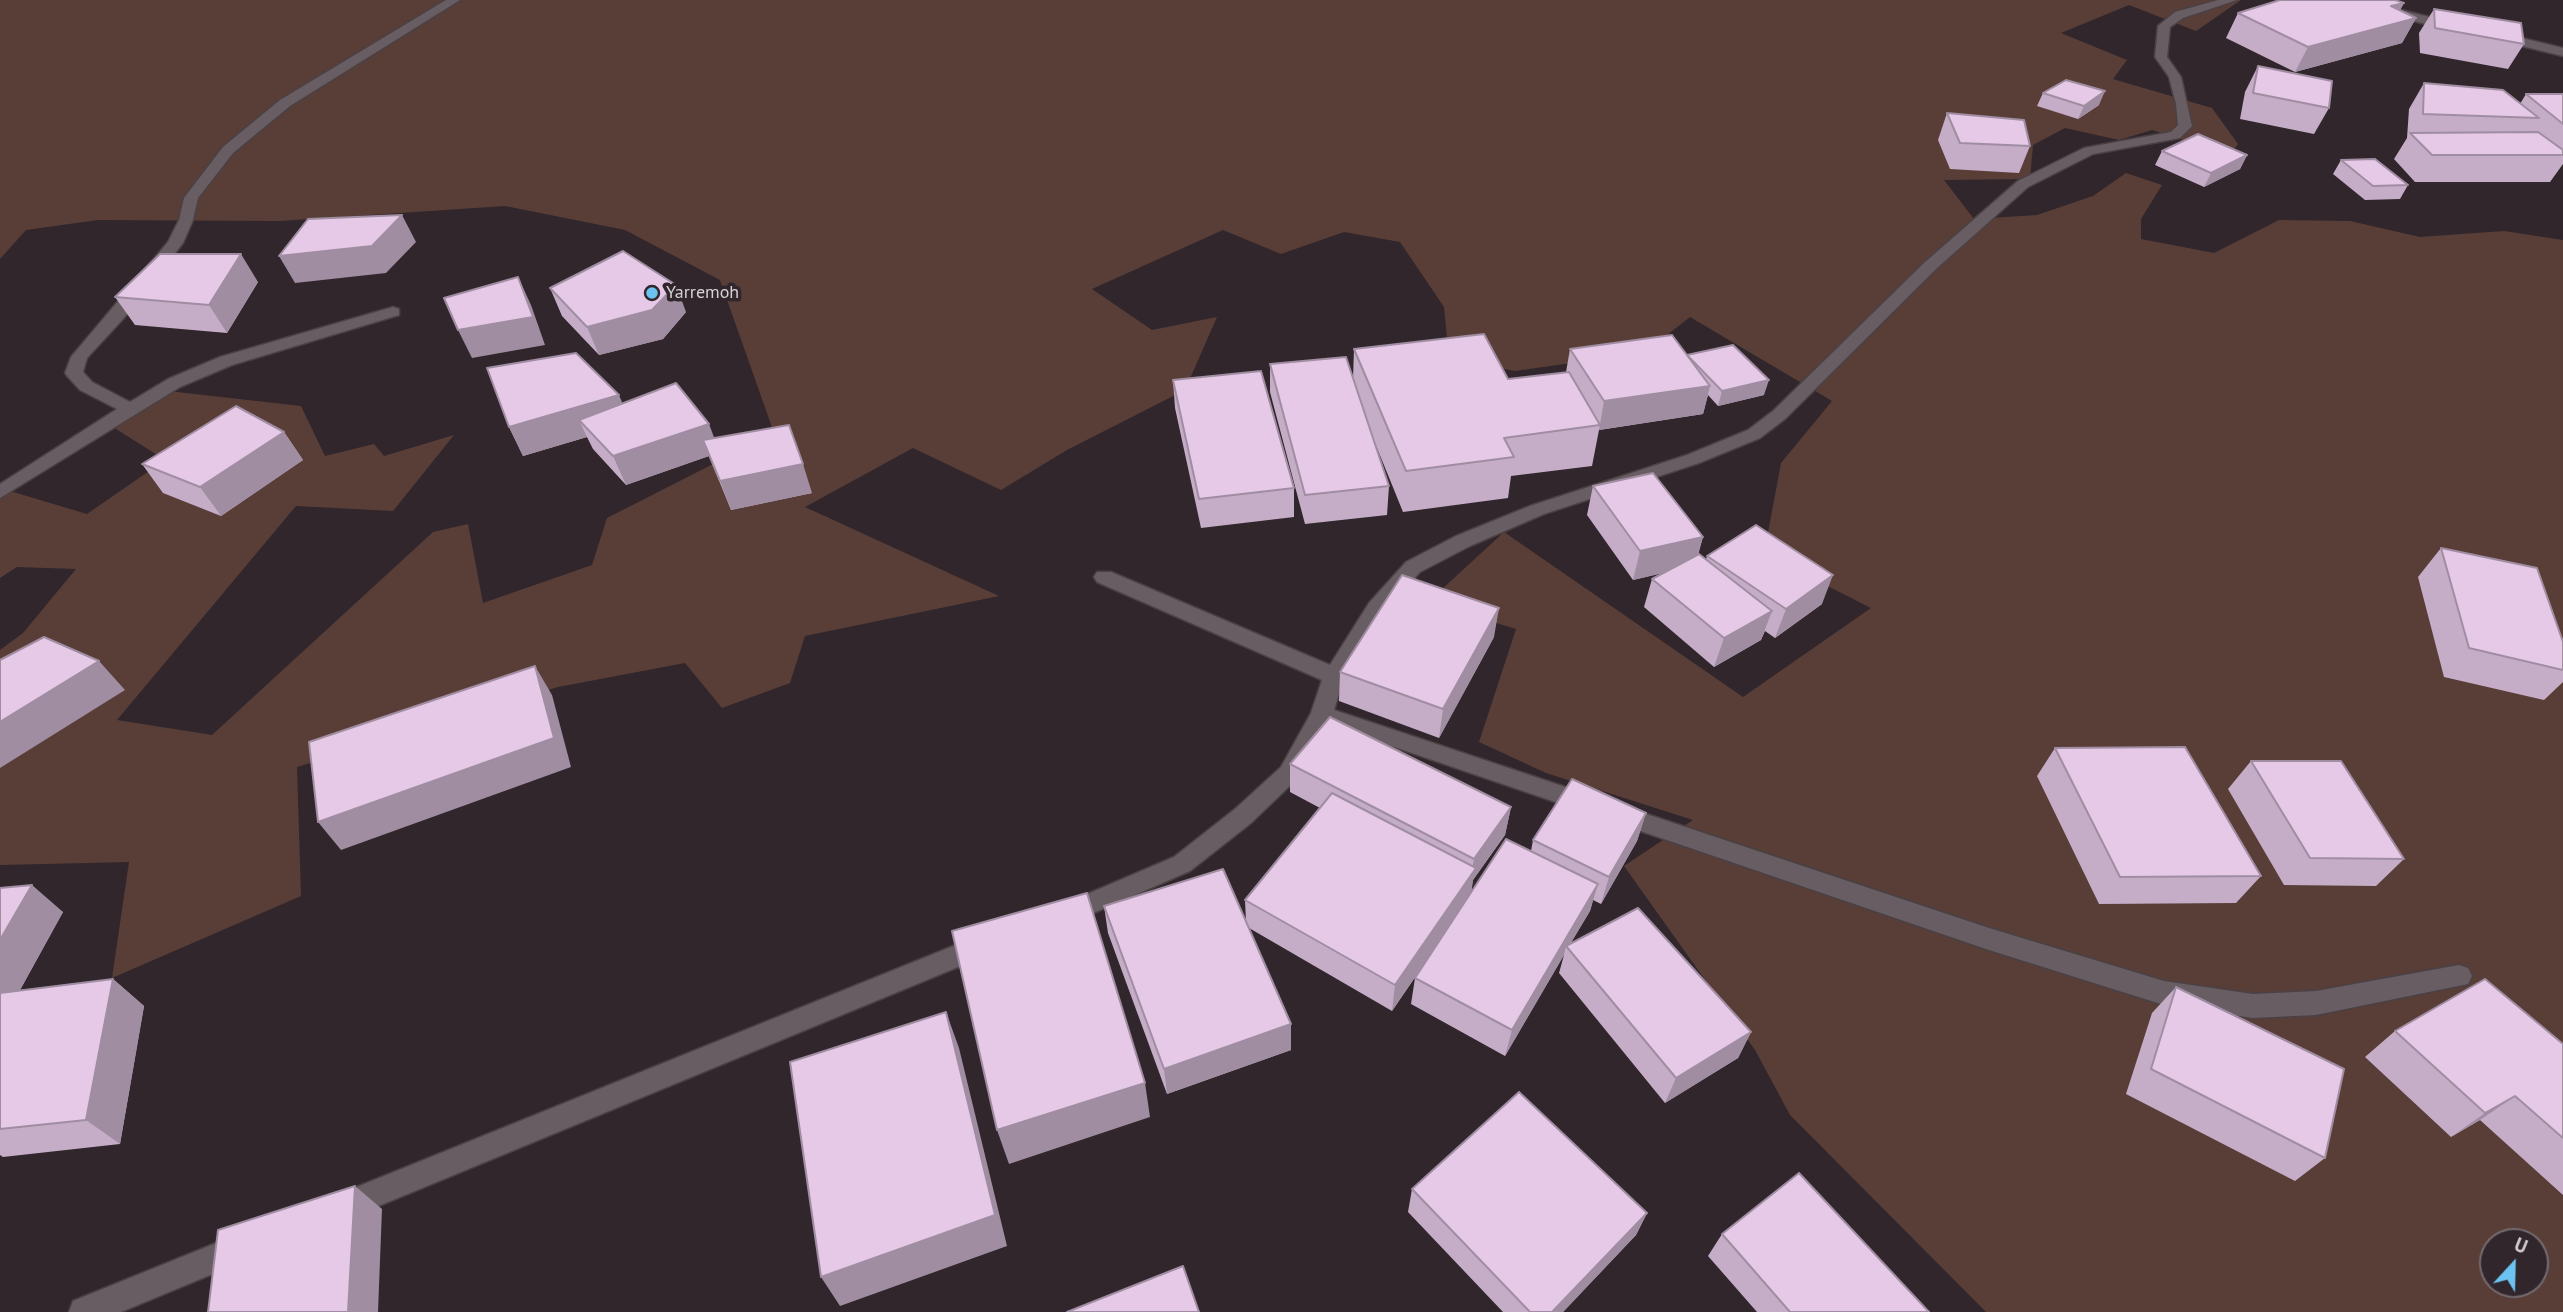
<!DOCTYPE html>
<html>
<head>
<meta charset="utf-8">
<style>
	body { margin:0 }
	#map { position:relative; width:2563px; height:1312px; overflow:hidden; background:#30262b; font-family:"PT Sans",sans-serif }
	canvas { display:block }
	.north { position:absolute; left:2479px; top:1228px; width:70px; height:70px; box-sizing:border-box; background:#30262b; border:2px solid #736a6f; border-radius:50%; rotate:22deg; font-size:19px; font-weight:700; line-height:28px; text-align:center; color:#d8d1d4 }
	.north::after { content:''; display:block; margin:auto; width:24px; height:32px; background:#6cc3f2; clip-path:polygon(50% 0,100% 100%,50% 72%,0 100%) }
</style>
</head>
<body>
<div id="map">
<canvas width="2563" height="1312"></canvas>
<div class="north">U</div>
</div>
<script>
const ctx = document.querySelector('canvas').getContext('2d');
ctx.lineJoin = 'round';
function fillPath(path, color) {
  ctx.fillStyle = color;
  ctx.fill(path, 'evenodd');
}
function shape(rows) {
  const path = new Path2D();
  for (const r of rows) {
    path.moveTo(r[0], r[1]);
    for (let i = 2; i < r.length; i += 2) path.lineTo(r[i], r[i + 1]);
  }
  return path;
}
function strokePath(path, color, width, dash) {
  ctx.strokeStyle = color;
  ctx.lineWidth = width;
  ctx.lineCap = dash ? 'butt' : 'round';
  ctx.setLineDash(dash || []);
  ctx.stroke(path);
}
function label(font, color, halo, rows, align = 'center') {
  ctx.font = font + ' "PT Sans",sans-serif';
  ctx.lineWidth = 7;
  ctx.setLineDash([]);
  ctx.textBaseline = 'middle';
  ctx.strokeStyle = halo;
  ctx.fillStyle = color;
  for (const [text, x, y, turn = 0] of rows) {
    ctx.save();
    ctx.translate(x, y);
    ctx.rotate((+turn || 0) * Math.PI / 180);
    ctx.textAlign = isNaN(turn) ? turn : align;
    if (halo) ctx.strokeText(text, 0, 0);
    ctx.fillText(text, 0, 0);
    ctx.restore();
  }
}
fillPath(shape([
	[0,0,2241,0,2196,31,2129,5,2061,33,2127,60,2113,79,2212,108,2238,144,2230,155,2152,130,2119,140,2065,128,2033,145,2030,179,1944,180,1974,219,2037,215,2093,196,2126,173,2162,185,2141,219,2141,239,2214,253,2279,220,2350,221,2420,237,2504,231,2563,240,2563,1312,1986,1312,1790,1115,1755,1050,1624,866,1693,820,1546,773,1479,742,1516,629,1428,602,1504,532,1743,697,1871,608,1764,554,1781,463,1832,401,1690,317,1653,346,1600,359,1515,371,1449,359,1444,307,1400,242,1344,232,1281,254,1223,230,1092,289,1152,330,1217,317,1185,390,1067,450,1001,490,913,448,805,507,999,596,805,636,790,683,722,708,685,663,558,687,297,767,301,896,112,978,129,862,0,865,0,650,23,633,76,569,17,567,0,578,0,499,10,491,87,514,165,460,113,427,159,390,301,406,325,456,374,444,384,456,454,435,393,511,296,506,117,720,212,735,433,532,468,524,483,603,592,565,607,518,774,433,720,280,625,230,505,206,280,221,98,220,26,230,0,259],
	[2493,1242,2535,1242,2535,1284,2493,1284]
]), '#593e38');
const street = shape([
	[446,0,460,0,290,106,233,153,198,198,193,220,183,243,123,319,87,358,83,372,92,382,130,402,168,379,220,357,393,307,399,309,399,315,232,365,180,387,0,498,0,484,117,409,80,390,68,377,65,373,71,357,168,242,179,220,184,198,223,147,280,100,446,0],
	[2218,0,2237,0,2183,18,2170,27,2167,57,2181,77,2192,126,2180,138,2093,154,2028,187,1936,269,1785,419,1760,438,1699,463,1544,514,1470,546,1420,572,1383,613,1344,677,1334,710,1989,928,2164,981,2253,994,2316,991,2459,965,2468,968,2472,976,2468,984,2316,1015,2253,1018,2164,1005,1989,950,1327,724,1297,779,1251,823,1190,871,1075,921,1066,925,1057,921,1054,914,1057,907,1174,857,1235,809,1281,767,1311,713,1322,680,1097,582,1094,577,1097,572,1111,572,1330,665,1369,603,1406,562,1456,536,1530,506,1687,455,1748,430,1773,411,1924,263,2018,181,2084,148,2171,132,2178,125,2176,104,2169,77,2155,57,2158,26,2175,12,2218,0],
	[2388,7,2459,24,2461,27,2455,31,2384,14,2382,11,2388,7],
	[2497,32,2563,48,2563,56,2493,39,2493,33,2497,32],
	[983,934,992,937,996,945,992,953,342,1221,332,1217,328,1207,332,1197,983,934],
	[241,1233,251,1238,256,1248,251,1258,121,1312,69,1312,73,1301,241,1233]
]);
strokePath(street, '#4a4145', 3);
fillPath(street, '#685d62');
fillPath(shape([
	[2404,3,2400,10,2416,18,2402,43,2295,72,2226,38,2238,13],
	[2434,9,2524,44,2508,69,2420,53,2419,33],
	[2258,66,2329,108,2314,134,2240,119,2245,92],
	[2424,83,2520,104,2526,94,2563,94,2563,164,2550,182,2415,182,2394,159,2407,138,2409,109],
	[2043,93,2099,105,2078,119,2037,106],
	[1947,113,2030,146,2019,173,1950,169,1938,140],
	[2162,151,2247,155,2240,169,2204,187,2155,165],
	[2341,160,2408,185,2400,199,2365,200,2333,174],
	[258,282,227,333,135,325,115,297],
	[550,288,686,312,663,339,599,355,562,316],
	[1354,349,1508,379,1566,372,1570,349,1687,355,1764,395,1718,406,1708,395,1703,414,1599,430,1592,466,1511,476,1508,498,1403,512,1375,443,1389,486,1387,515,1305,524,1270,392,1270,364,1353,379],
	[1173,380,1294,488,1294,517,1201,528,1175,408],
	[623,404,715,438,812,493,731,510,709,456,626,485,593,449,587,437,523,456,509,427],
	[284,432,303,460,221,516,163,493,142,464],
	[1593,486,1703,537,1698,555,1706,560,1707,556,1822,604,1775,638,1765,631,1761,640,1714,667,1644,607,1652,579,1662,573,1633,580,1587,515],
	[2441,548,2563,642,2563,682,2544,700,2444,677,2418,577],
	[1494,637,1439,738,1339,701,1340,672],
	[2055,748,2261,876,2236,903,2099,904,2037,776],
	[2251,761,2404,859,2376,886,2284,885,2228,789],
	[1290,764,1511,807,1505,835,1473,880,1471,892,1531,851,1533,840,1646,813,1637,841,1601,904,1593,900,1590,911,1570,944,1751,1032,1738,1058,1665,1103,1559,973,1564,955,1505,1056,1411,1004,1415,978,1418,973,1392,1011,1249,928,1291,1050,1167,1094,1108,933,1104,906,1246,922,1245,900,1320,808,1290,792],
	[0,888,63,912,20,990,113,979,144,1006,120,1144,3,1157,0,1155],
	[2176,987,2325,1158,2295,1181,2126,1094,2152,1013],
	[2395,1031,2563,1044,2563,1195,2480,1120,2451,1137,2365,1057],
	[1412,1189,1647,1213,1636,1235,1563,1312,1503,1312,1408,1212],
	[1722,1234,1929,1312,1757,1312,1708,1256]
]), '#c5adc7');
fillPath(shape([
	[2404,3,2391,24,2416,18,2402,43,2295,72,2308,47,2391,6],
	[2105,91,2099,105,2078,119,2084,106],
	[2247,155,2240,169,2204,187,2211,173],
	[402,215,416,242,386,273,295,283,279,256],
	[241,254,258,282,227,333,209,305],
	[518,277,531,305,545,345,472,358,458,330],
	[676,285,686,312,663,339,599,355,587,327],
	[1769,380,1764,395,1718,406,1722,391],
	[1710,386,1703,414,1599,430,1604,401],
	[619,395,631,424,579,420,587,437,523,456,509,427],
	[709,424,720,453,703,440,709,456,626,485,613,456],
	[284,432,303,460,221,516,200,487],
	[803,464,812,493,731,510,720,481],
	[1703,537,1694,566,1633,580,1640,551],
	[1833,575,1822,604,1775,638,1786,609],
	[1499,608,1494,637,1439,738,1443,709],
	[1772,611,1761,640,1714,667,1724,638],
	[99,661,125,690,0,768,0,722],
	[535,666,552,695,571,767,341,850,318,822],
	[1511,807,1505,835,1473,880,1471,895,1392,1011,1395,985,1471,875,1474,859],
	[1646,813,1637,841,1601,904,1609,877],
	[1598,884,1590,911,1568,948,1566,946,1564,955,1505,1056,1512,1030],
	[32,885,63,912,9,1010,0,1003,0,940],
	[113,979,144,1006,120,1144,86,1120],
	[946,1012,959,1048,1007,1246,840,1306,821,1277],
	[1291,1024,1291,1050,1167,1094,1164,1069],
	[1751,1032,1738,1058,1665,1103,1676,1078],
	[1145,1083,1150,1117,1009,1164,997,1130],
	[2515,1096,2480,1120,2451,1137,2485,1113],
	[355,1186,382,1209,378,1312,348,1312],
	[1647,1213,1636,1235,1563,1312,1552,1312]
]), '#a08da2');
const building = shape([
	[2280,0,2395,0,2404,3,2391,6,2416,18,2308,47,2238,13,2280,0],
	[2434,9,2521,23,2524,44,2435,28,2434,9],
	[2258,66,2332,81,2329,108,2253,93,2258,66],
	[2066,80,2105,91,2084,106,2043,93,2066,80],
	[2424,83,2503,90,2539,118,2423,114,2424,83],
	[2526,94,2563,94,2563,124,2526,94],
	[1947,113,2024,120,2030,146,1960,143,1947,113],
	[2538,132,2563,150,2563,155,2432,155,2410,133,2538,132],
	[2198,134,2247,155,2211,173,2162,151,2198,134],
	[2375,159,2408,185,2373,186,2341,160,2375,159],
	[402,215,372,246,279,256,308,219,402,215],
	[623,251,676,285,652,310,587,327,550,288,623,251],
	[160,254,241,254,209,305,115,297,160,254],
	[518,277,533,317,458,330,444,298,518,277],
	[1484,334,1508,379,1569,372,1600,425,1504,438,1514,457,1406,471,1354,349,1484,334],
	[1672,335,1710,386,1604,401,1570,349,1672,335],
	[1733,345,1769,380,1722,391,1687,355,1733,345],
	[576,353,619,395,509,427,487,368,576,353],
	[1346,357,1389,486,1305,495,1270,364,1346,357],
	[1261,371,1294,488,1199,499,1173,380,1261,371],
	[676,383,709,424,613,456,579,420,676,383],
	[236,406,284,432,200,487,142,464,236,406],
	[789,425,803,464,720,481,703,440,789,425],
	[1653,473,1703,537,1640,551,1593,486,1653,473],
	[1756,525,1833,575,1786,609,1707,556,1756,525],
	[2441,548,2537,568,2563,642,2563,670,2469,648,2441,548],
	[1699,554,1772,611,1724,638,1652,579,1699,554],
	[1402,575,1499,608,1443,709,1340,672,1402,575],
	[44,637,99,661,0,722,0,660,44,637],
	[535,666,554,738,318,822,309,742,535,666],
	[1330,717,1511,807,1474,859,1290,764,1330,717],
	[2185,747,2261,876,2120,877,2055,748,2185,747],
	[2251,761,2341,761,2404,859,2310,858,2251,761],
	[1572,779,1646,813,1609,877,1533,840,1572,779],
	[1332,793,1476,868,1395,985,1245,900,1332,793],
	[1506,839,1598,884,1512,1030,1415,978,1506,839],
	[1223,869,1291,1024,1164,1069,1104,906,1223,869],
	[32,885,0,940,0,888,32,885],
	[1087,893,1145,1083,997,1130,952,931,1087,893],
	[1638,908,1751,1032,1676,1078,1566,946,1638,908],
	[113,979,86,1120,0,1129,0,993,113,979],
	[2485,979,2563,1044,2563,1138,2515,1096,2485,1113,2395,1031,2485,979],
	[2176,987,2344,1069,2325,1158,2151,1069,2176,987],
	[946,1012,995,1215,821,1277,790,1062,946,1012],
	[1519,1092,1647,1213,1552,1312,1530,1312,1412,1189,1519,1092],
	[1799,1173,1929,1312,1790,1312,1722,1234,1799,1173],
	[355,1186,348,1312,208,1312,218,1230,355,1186],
	[1183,1266,1199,1312,1067,1312,1183,1266]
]);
fillPath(building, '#e5c9e7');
strokePath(building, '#a08da2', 2);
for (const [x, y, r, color] of [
	[652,293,7,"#6cc3f2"]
]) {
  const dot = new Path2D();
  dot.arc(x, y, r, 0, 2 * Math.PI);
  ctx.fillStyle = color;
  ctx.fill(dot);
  strokePath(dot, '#30262b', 2.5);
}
label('18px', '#d8d1d4', '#30262b', [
	["Yarremoh",666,293]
], 'left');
</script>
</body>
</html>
